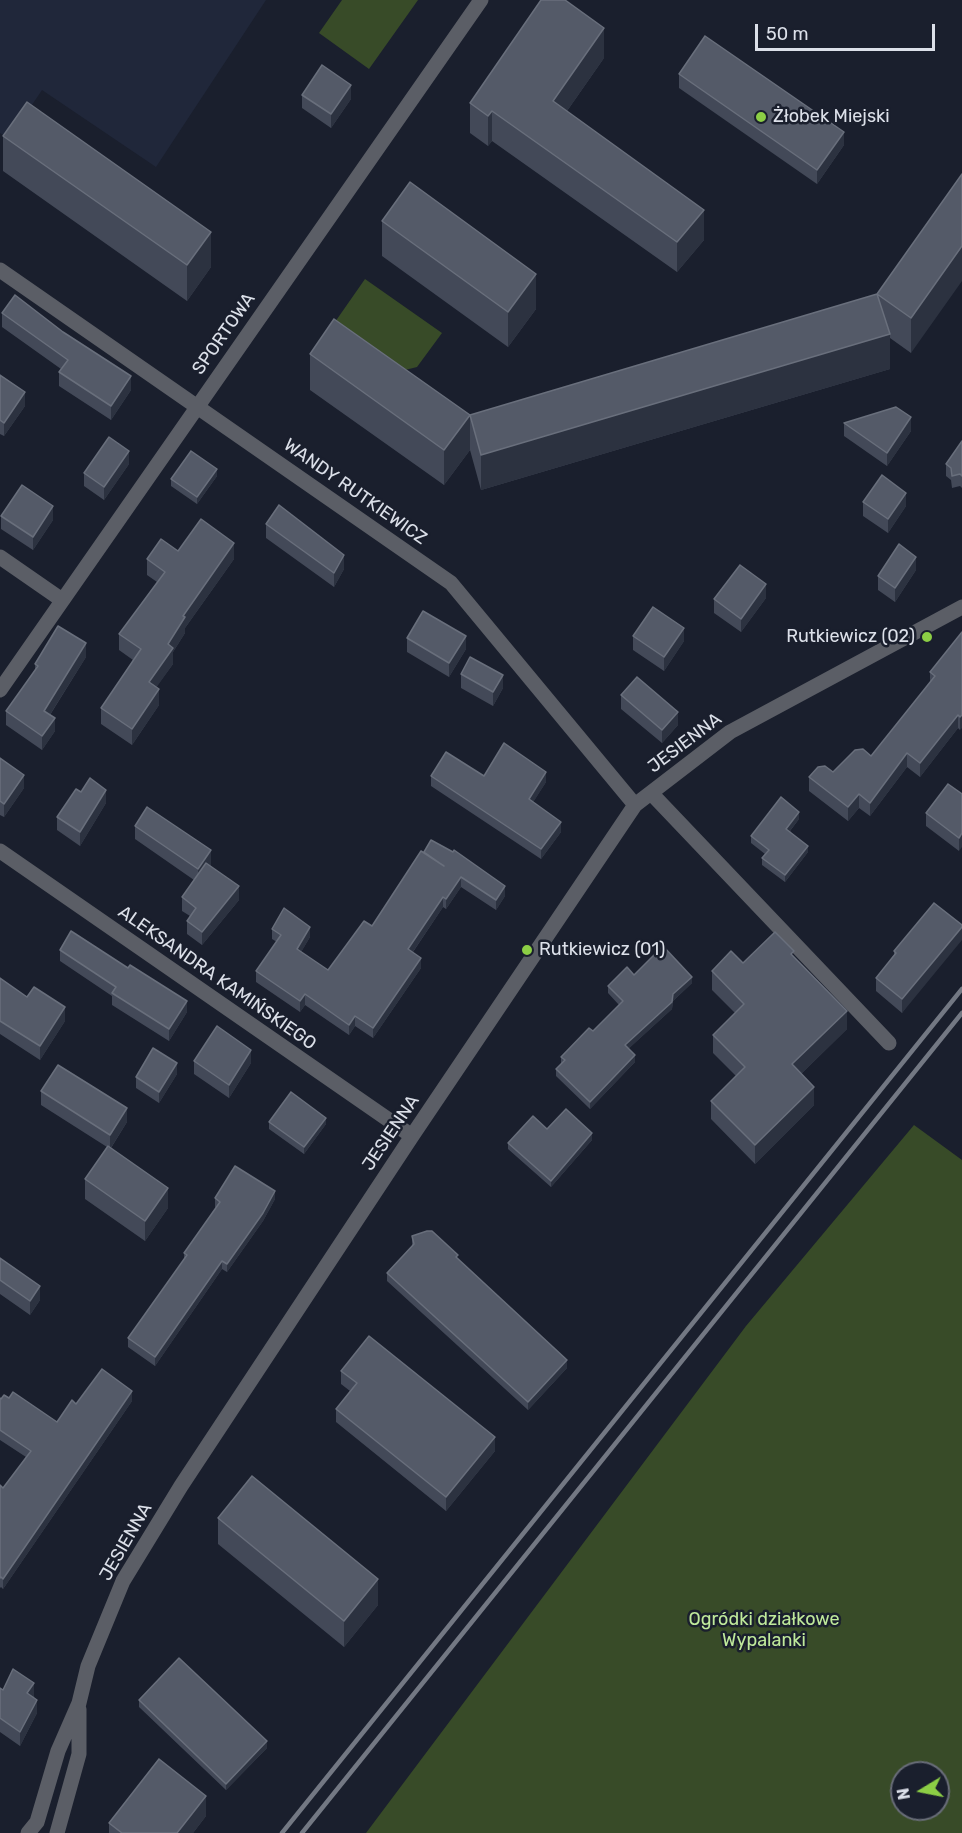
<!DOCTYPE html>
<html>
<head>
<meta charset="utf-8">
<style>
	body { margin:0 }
	#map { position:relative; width:962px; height:1833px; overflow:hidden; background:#1a1f2d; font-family:Rubik,sans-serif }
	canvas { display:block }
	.north { position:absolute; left:890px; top:1761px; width:60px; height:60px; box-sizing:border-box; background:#1a1f2d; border:2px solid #686c78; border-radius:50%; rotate:260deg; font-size:16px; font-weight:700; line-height:24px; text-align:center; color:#dce0e9 }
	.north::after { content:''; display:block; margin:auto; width:21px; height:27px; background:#8cce45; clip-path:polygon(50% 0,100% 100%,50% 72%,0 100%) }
	.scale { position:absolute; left:755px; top:24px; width:180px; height:27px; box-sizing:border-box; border:3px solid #dce0e9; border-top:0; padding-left:8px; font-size:18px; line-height:21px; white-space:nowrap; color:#dce0e9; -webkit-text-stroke:4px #1a1f2d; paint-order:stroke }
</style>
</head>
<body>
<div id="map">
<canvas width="962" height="1833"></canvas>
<div class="north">N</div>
<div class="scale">50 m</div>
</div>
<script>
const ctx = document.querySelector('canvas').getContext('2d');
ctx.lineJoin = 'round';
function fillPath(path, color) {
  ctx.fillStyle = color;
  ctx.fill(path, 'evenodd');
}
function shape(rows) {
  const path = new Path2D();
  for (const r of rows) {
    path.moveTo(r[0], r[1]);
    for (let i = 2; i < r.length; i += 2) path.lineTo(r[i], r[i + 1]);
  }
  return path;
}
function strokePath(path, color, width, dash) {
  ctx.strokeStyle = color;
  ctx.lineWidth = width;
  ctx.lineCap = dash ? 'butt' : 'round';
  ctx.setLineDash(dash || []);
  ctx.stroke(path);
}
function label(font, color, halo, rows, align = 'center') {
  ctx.font = font + ' Rubik,sans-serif';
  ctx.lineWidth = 5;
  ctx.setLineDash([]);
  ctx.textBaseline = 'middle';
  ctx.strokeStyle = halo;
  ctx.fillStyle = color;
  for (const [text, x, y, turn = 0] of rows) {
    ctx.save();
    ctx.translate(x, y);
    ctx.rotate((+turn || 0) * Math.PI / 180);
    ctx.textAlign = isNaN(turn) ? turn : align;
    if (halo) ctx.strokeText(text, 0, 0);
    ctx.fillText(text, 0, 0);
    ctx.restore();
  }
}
fillPath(shape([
	[0,0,266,0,156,167,42,90,9,139,0,133]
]), '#20273a');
fillPath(shape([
	[342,0,418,0,369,69,319,33],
	[365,279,442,333,417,367,405,370,335,322],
	[914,1125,962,1160,962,1833,366,1833,746,1326],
	[902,1773,938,1773,938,1809,902,1809]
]), '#384b28');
strokePath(shape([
	[0,270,451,583,635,805],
	[0,557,62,600],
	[0,690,481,0],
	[651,793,889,1043],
	[0,851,412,1136],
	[28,1833,37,1822,58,1751,79,1703,88,1666,123,1581,181,1486,412,1136,635,805,730,732,962,607],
	[57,1833,79,1754,79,1709]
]), '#5b5e66', 15);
strokePath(shape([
	[282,1833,962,989],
	[302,1833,962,1013]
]), '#737883', 4.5);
fillPath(shape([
	[604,58,567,111,704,240,677,272,492,141,488,146,470,133,470,103],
	[679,74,844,145,817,184,679,88],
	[302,95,351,99,331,128,302,108],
	[3,136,211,267,187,301,3,171],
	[962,174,911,353,890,338,890,369,481,490,470,450,444,485,310,390,310,354,470,415,877,294],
	[382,221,536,309,508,347,382,256],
	[2,313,131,390,111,420,59,386,59,372,61,369,2,327],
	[0,375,25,406,4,436,0,434],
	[844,423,911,431,887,466,844,436],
	[962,441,962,488,960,486,952,488,951,480,946,476,946,464],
	[129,464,104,500,84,486,84,473],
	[217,476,197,504,171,486,171,479],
	[863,502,906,506,888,533,863,516],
	[1,516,53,520,33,550,1,529],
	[266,524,344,569,334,587,266,538],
	[178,551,234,559,185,628,185,633,173,652,173,664,156,687,159,705,132,745,101,724,101,708,133,660,119,650,119,634,157,582,147,575,147,559],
	[916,570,895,602,878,590,878,576],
	[766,598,741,632,714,613,714,599],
	[962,632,960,730,958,728,920,777,907,767,870,816,859,808,848,821,809,791,809,777,833,772,871,756,930,682,930,672],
	[633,636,684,641,664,671,633,650],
	[407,638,466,649,449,677,407,652],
	[86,657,50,715,55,731,42,750,6,725,6,711,35,670,35,664],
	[461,674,503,688,493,706,461,688],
	[621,695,678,725,662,743,621,709],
	[0,758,24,788,4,817,0,815],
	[431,776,484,776,546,782,533,802,561,832,541,859,431,786],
	[81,792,106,803,80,846,57,830,57,817],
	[962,794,959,851,926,826,926,813],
	[799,819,790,831,808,852,785,882,762,865,762,858,765,854,751,843,751,836],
	[135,826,211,864,210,865,239,900,202,945,187,934,187,921,190,916,182,911,182,897,194,880,135,839],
	[453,852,505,896,496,910,461,887,446,909,443,907,413,952,421,968,373,1038,355,1026,349,1035,305,1005,300,1012,256,982,256,971,277,942,272,939,272,929,310,937,301,952,328,970,372,926,424,853],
	[962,925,902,1013,876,991,876,978,894,955,894,951],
	[60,950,187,1012,169,1041,112,1005,112,996,60,961],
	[794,957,847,1029,801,1074,814,1105,755,1164,711,1119,711,1101,736,1076,713,1053,713,1035,735,1013,712,990,712,971,743,963],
	[634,975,692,983,673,1001,672,1009,628,1049,635,1062,590,1109,556,1076,556,1069,561,1064,561,1057,593,1031,619,1005,608,993,608,986],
	[0,978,27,997,65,1021,40,1060,0,1034],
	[194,1061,251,1063,229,1098,194,1074],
	[177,1074,159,1103,136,1088,136,1077],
	[41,1091,127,1122,111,1148,168,1208,145,1241,85,1199,85,1179,107,1147,41,1105],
	[269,1122,326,1124,304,1154,269,1129],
	[592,1140,551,1187,508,1149,508,1143],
	[215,1198,275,1199,263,1221,227,1272,222,1269,155,1366,128,1347,128,1338,184,1260,184,1253,216,1208,215,1207],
	[412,1236,458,1259,567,1368,528,1410,387,1281,387,1273,412,1246],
	[0,1258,40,1300,30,1315,0,1294],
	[341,1371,495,1451,446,1511,336,1422,336,1409,350,1391,341,1384],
	[0,1398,9,1398,57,1422,76,1404,132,1401,3,1589,1,1587,0,1588,0,1485,3,1488,26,1457,0,1440],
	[218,1518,378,1605,344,1647,218,1544],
	[0,1688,3,1690,34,1696,37,1713,20,1746,0,1732],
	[139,1700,267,1748,226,1790,139,1707],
	[206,1816,193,1833,109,1833,109,1823]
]), '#434958');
fillPath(shape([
	[604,28,604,58,553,131,553,101],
	[351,85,351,99,331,128,331,114],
	[492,111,492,141,488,146,488,116],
	[844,132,844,145,817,184,817,170],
	[704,210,704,240,677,272,677,242],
	[211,232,211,267,187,301,187,265],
	[962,246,962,281,911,353,911,318],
	[536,274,536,309,508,347,508,312],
	[890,334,890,369,481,490,481,455],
	[131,376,131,390,111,420,111,406],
	[25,392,25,406,4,436,4,423],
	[470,415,470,450,444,485,444,450],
	[911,417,911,431,887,466,887,453],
	[129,451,129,464,104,500,104,487],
	[217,469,217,476,197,504,197,497],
	[906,493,906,506,888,533,888,519],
	[53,506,53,520,33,550,33,537],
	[234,543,234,559,185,628,185,633,173,652,173,664,149,698,149,682,183,616],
	[344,555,344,569,334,587,334,573],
	[916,557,916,570,895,602,895,588],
	[766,584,766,598,741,632,741,619],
	[684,628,684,641,664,671,664,657],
	[466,636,466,649,449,677,449,663],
	[86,643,86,657,44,724,44,711],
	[503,675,503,688,493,706,493,692],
	[159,689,159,705,132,745,132,729],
	[678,712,678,725,662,743,662,730],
	[958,715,958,728,920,777,920,763],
	[962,715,962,728,960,730,960,717],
	[55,718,55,731,42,750,42,736],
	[907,753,907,767,870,816,870,803],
	[546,772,546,782,529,809,529,799],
	[24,775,24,788,4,817,4,804],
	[106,790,106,803,80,846,80,832],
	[859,794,859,808,848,821,848,807],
	[799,812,799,819,786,836,786,829],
	[561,822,561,832,541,859,541,849],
	[962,833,962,847,959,851,959,838],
	[808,846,808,852,785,882,785,875],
	[211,850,211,864,198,883,198,869],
	[461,877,461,887,446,909,446,899],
	[239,886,239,900,202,945,202,932],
	[505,886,505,896,496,910,496,900],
	[443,897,443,907,408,959,408,949],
	[310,927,310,937,297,959,297,949],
	[962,927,962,940,902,1013,902,999],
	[421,958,421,968,373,1038,373,1028],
	[692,977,692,983,673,1001,672,1009,625,1052,625,1045,673,994],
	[305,994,305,1005,300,1012,300,1001],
	[187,1001,187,1012,169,1041,169,1029],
	[65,1007,65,1021,40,1060,40,1046],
	[847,1011,847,1029,792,1083,792,1064],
	[355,1016,355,1026,349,1035,349,1025],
	[251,1050,251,1063,229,1098,229,1085],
	[635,1055,635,1062,590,1109,590,1102],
	[177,1063,177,1074,159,1103,159,1092],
	[814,1087,814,1105,755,1164,755,1145],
	[127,1108,127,1122,110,1149,110,1135],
	[326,1118,326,1124,304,1154,304,1147],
	[592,1133,592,1140,551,1187,551,1181],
	[168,1188,168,1208,145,1241,145,1221],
	[275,1191,275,1199,263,1221,227,1272,227,1264],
	[222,1261,222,1269,155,1366,155,1357],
	[40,1286,40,1300,30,1315,30,1301],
	[567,1360,567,1368,528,1410,528,1402],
	[132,1391,132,1401,3,1589,3,1579],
	[495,1437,495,1451,446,1511,446,1497],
	[378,1579,378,1605,344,1647,344,1621],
	[34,1683,34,1696,27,1707,27,1693],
	[37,1700,37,1713,20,1746,20,1732],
	[267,1741,267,1748,226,1790,226,1784],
	[206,1796,206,1816,193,1833,177,1833]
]), '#2c3240');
const building = shape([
	[541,0,565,0,604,28,553,101,704,210,677,242,492,111,488,116,470,103,541,0],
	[705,36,844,132,817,170,679,74,705,36],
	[322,65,351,85,331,114,302,95,322,65],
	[27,102,211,232,187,265,3,136,27,102],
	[962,174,962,246,911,318,877,294,962,174],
	[410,182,536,274,508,312,382,221,410,182],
	[877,294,890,334,481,455,470,415,877,294],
	[15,295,63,332,131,376,111,406,59,372,68,360,2,313,15,295],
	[334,319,470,415,444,450,310,354,334,319],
	[0,375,25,392,4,423,0,420,0,375],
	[896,407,911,417,887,453,844,423,896,407],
	[109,437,129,451,104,487,84,473,109,437],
	[962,441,962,476,960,474,952,476,951,468,946,464,962,441],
	[191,451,217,469,197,497,171,479,191,451],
	[882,475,906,493,888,519,863,502,882,475],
	[22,485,53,506,33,537,1,516,22,485],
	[279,505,344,555,334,573,266,524,279,505],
	[201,519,234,543,183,616,185,617,168,644,173,648,149,682,159,689,132,729,101,708,141,649,119,634,165,572,147,559,161,539,178,551,201,519],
	[899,544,916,557,895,588,878,576,899,544],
	[740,565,766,584,741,619,714,599,740,565],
	[653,607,684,628,664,657,633,636,653,607],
	[423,611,466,636,449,663,407,638,423,611],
	[58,626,86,643,44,711,55,718,42,736,6,711,38,666,35,664,58,626],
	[962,632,962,715,960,717,958,715,920,763,907,753,870,803,859,794,848,807,809,777,818,767,825,766,833,772,855,750,863,749,871,756,935,676,930,672,962,632],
	[470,657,503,675,493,692,461,674,470,657],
	[637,677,678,712,662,730,621,695,637,677],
	[504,743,546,772,529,799,561,822,541,849,431,776,446,752,484,776,504,743],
	[0,758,24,775,4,804,0,801,0,758],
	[90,778,106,790,80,832,57,817,76,789,81,792,90,778],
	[948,784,962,794,962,833,959,838,926,813,948,784],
	[781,797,799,812,786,829,808,846,785,875,762,858,769,850,751,836,781,797],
	[147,807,211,850,198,869,135,826,147,807],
	[431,840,453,852,454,850,505,886,496,900,461,877,446,899,443,897,408,949,421,958,373,1028,355,1016,349,1025,305,994,300,1001,256,971,281,935,272,929,284,908,310,927,297,949,328,970,364,921,372,926,421,851,444,866,424,852,431,840],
	[206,863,239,886,202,932,187,921,196,908,182,897,206,863],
	[934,903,962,925,962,927,902,999,876,978,896,953,894,951,934,903],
	[71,931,128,968,130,965,187,1001,169,1029,112,993,116,987,60,950,71,931],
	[775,932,794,951,791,954,847,1011,792,1064,814,1087,755,1145,711,1101,745,1067,713,1035,744,1004,712,971,731,951,743,963,775,932],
	[663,946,692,977,673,994,672,1002,625,1045,635,1055,590,1102,556,1069,565,1060,561,1057,589,1028,593,1031,623,1001,608,986,627,967,634,975,663,946],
	[0,978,27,997,34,987,65,1007,40,1046,0,1021,0,978],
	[217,1026,251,1050,229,1085,194,1061,217,1026],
	[153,1048,177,1063,159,1092,136,1077,153,1048],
	[58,1065,127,1108,110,1135,41,1091,58,1065],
	[291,1092,326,1118,304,1147,269,1122,291,1092],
	[566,1109,592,1133,551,1181,508,1143,533,1116,547,1129,566,1109],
	[108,1146,168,1188,145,1221,85,1179,108,1146],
	[235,1166,275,1191,263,1213,227,1264,222,1261,155,1357,128,1338,187,1255,184,1253,220,1202,215,1198,235,1166],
	[427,1231,432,1231,458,1255,456,1257,567,1360,528,1402,387,1273,414,1244,412,1236,427,1231],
	[0,1258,40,1286,30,1301,0,1280,0,1258],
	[369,1336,495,1437,446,1497,336,1409,357,1383,341,1371,369,1336],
	[102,1369,132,1391,3,1579,1,1577,0,1578,0,1485,3,1488,31,1451,0,1430,0,1398,1,1399,4,1395,9,1398,13,1392,57,1422,72,1400,76,1404,102,1369],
	[252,1476,378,1579,344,1621,218,1518,252,1476],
	[179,1658,267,1741,226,1784,139,1700,179,1658],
	[13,1669,34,1683,27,1693,37,1700,20,1732,0,1718,0,1688,3,1690,13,1669],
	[159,1759,206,1796,177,1833,122,1833,109,1823,159,1759]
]);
fillPath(building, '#545a68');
strokePath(building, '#696f7c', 1.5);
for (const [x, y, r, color] of [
	[761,117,6,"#8cce45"],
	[927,637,6,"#8cce45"],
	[527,950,6,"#8cce45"]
]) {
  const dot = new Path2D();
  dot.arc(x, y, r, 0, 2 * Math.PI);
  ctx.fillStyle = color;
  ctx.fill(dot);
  strokePath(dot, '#1a1f2d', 2);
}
label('18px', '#dce0e9', '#1a1f2d', [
	["Żłobek Miejski",773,117],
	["Rutkiewicz (02)",915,637,"right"],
	["Rutkiewicz (01)",539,950]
], 'left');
label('18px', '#dce0e9', '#1a1f2d', [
	["SPORTOWA",224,334,-55],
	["WANDY RUTKIEWICZ",355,492,35],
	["JESIENNA",685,743,-37],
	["ALEKSANDRA KAMIŃSKIEGO",217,978,35],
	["JESIENNA",391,1133,-56],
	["JESIENNA",126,1542,-60]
]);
label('18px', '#bfe99b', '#1a1f2d', [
	["Ogródki działkowe",764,1620],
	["Wypalanki",764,1641]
]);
</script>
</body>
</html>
